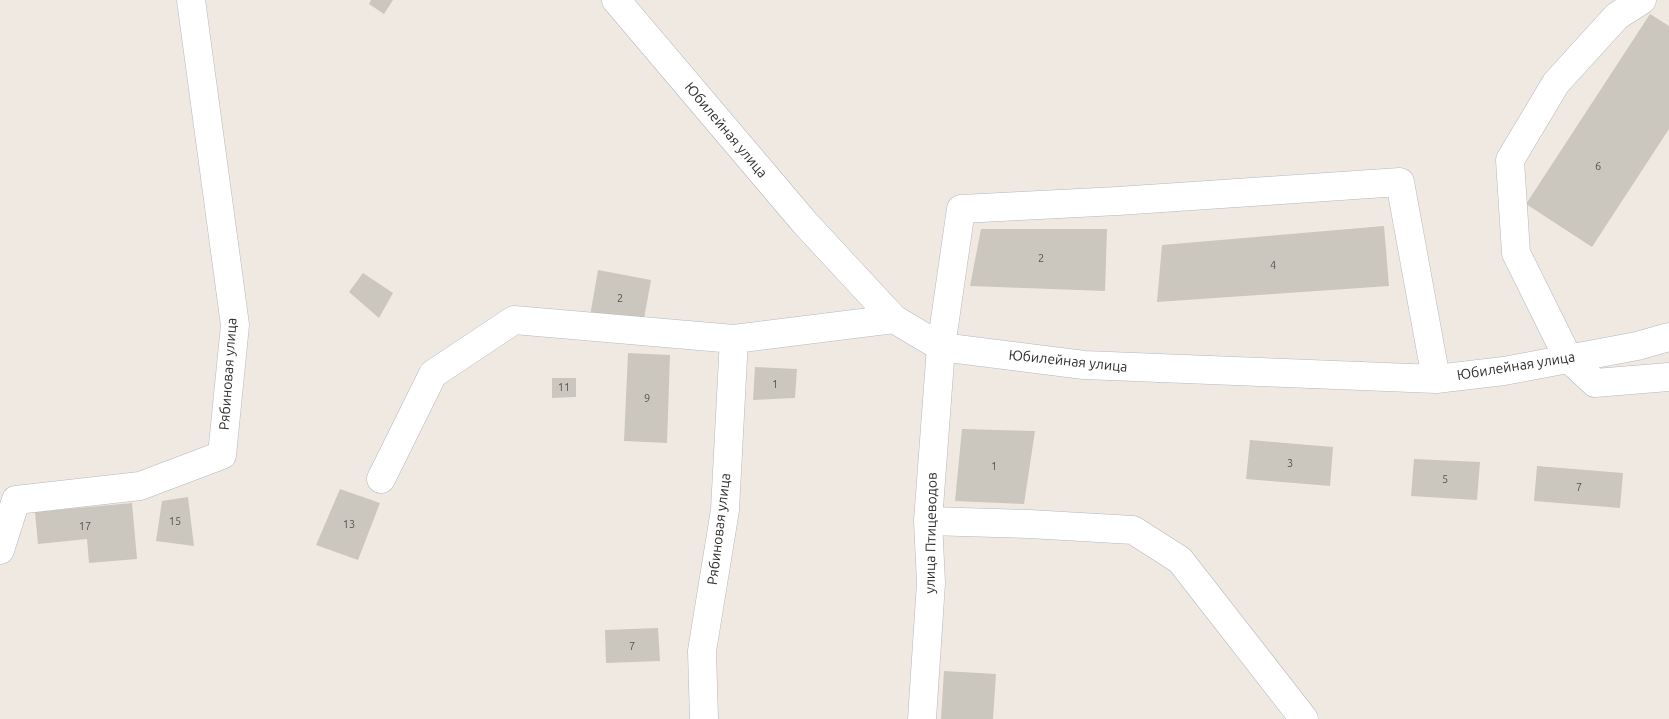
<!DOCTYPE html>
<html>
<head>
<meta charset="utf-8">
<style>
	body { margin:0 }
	canvas { display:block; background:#efe9e1 }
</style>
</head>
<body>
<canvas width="1669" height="719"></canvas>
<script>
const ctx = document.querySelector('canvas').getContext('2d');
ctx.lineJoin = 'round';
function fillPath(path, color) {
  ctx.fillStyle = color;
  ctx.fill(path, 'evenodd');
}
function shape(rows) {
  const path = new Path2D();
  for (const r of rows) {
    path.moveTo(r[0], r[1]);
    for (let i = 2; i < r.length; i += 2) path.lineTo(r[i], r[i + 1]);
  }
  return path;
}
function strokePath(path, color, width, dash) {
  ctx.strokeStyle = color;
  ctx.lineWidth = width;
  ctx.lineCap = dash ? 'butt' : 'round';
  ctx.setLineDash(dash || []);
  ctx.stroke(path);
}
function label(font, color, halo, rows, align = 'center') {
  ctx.font = font + ' Ubuntu,sans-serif';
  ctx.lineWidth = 4;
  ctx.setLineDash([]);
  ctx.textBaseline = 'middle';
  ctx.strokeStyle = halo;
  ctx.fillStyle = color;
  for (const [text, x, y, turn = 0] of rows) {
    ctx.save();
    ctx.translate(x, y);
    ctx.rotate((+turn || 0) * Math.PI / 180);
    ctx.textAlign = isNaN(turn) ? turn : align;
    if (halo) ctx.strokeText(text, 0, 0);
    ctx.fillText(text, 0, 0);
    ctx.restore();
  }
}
fillPath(shape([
	[371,0,393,0,384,14,369,4],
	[1650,14,1669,26,1669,129,1592,247,1526,204],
	[1384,226,1389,286,1157,302,1162,245],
	[981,229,1107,229,1105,291,970,286],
	[598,270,651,280,644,319,590,316],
	[363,273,393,293,379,318,349,292],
	[628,353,670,355,667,443,624,441],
	[755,367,797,369,795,398,753,400],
	[552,378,576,378,576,397,552,398],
	[962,429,1035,431,1024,504,955,501],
	[1250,440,1333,447,1330,486,1246,479],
	[1414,459,1480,462,1477,500,1411,496],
	[1537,466,1623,473,1620,508,1534,501],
	[340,489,380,503,358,560,316,545],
	[188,497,194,546,156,541,162,501],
	[132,503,137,559,89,563,87,539,38,544,35,512],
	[658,628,660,661,606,663,605,630],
	[944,671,996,674,993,719,941,719]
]), '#cbc7bf');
const minor = shape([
	[616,0,805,223,894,319,941,347,1084,365,1436,379,1504,371,1637,346,1669,337],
	[1642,0,1617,16,1556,83,1510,160,1516,253,1568,358,1595,383,1669,377],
	[381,479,433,374,514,320,734,339,894,319],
	[928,521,1029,524,1133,530,1180,560,1304,719],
	[0,550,16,500,140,486,222,455,235,325,191,0],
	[704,719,702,651,725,510,734,339],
	[922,719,931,583,928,521,941,347,961,209,1118,201,1400,182,1436,379]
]);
strokePath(minor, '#b4b7c1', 29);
strokePath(minor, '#fff', 28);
label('11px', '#555452', null, [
	["6",1598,166],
	["2",1041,258],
	["4",1273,265],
	["2",620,298],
	["1",775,384],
	["11",564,387],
	["9",647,398],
	["3",1290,463],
	["1",994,466],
	["5",1445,479],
	["7",1579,487],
	["15",175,521],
	["13",349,524],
	["17",85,526],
	["7",632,646]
]);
label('14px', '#2e2e2e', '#fff', [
	["Юбилейная улица",726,130,50],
	["Юбилейная улица",1068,361,6],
	["Юбилейная улица",1516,366,-9],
	["Рябиновая улица",228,374,-86],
	["Рябиновая улица",719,529,-83],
	["улица Птицеводов",931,533,-89]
]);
</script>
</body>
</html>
